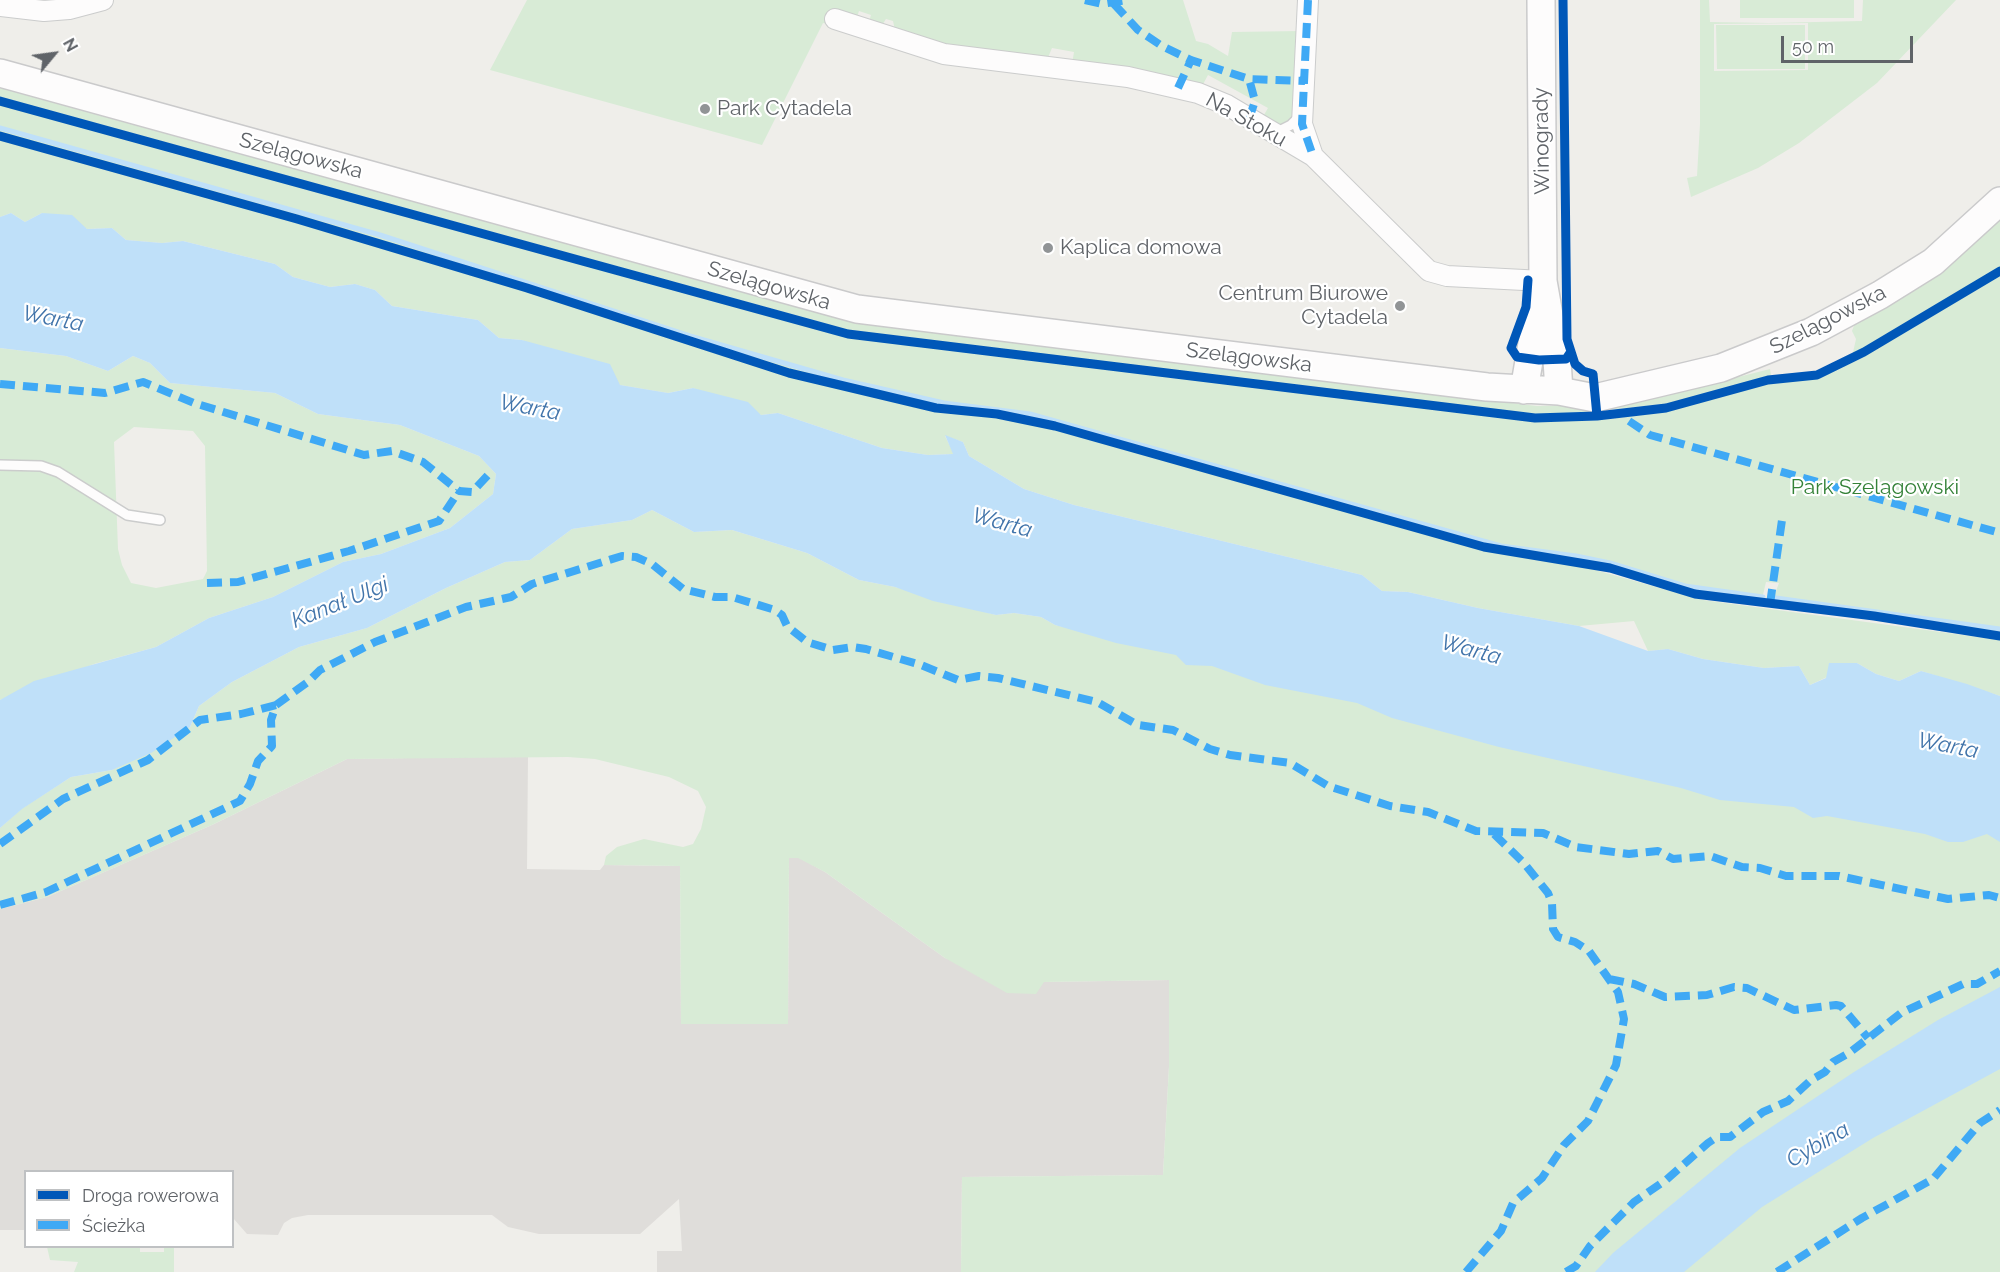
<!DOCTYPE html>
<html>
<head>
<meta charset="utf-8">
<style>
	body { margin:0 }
	#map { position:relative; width:2000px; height:1272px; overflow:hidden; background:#efeeea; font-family:Raleway,sans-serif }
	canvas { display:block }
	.legend { position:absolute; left:24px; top:1170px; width:210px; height:78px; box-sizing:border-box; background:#fff; border:2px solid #bfc1c3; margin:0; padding:8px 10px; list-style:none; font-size:18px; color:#5f6368 }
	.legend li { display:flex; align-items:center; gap:12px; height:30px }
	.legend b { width:30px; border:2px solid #bfc1c3 }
	.north { position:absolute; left:24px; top:24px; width:60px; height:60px; -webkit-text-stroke:4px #fff; paint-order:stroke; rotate:61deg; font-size:16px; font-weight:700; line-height:24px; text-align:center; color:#5f6368 }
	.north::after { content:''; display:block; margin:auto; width:21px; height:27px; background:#5f6368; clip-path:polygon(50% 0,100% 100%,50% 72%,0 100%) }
	.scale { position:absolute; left:1781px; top:36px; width:132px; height:27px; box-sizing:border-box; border:3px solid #5f6368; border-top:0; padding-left:8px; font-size:18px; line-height:21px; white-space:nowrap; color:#5f6368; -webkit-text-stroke:4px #fff; paint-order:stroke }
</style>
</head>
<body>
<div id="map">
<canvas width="2000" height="1272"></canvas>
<ul class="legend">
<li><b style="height:8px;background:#0057b8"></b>Droga rowerowa</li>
<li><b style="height:8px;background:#3fa9f5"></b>Ścieżka</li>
</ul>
<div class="north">N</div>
<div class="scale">50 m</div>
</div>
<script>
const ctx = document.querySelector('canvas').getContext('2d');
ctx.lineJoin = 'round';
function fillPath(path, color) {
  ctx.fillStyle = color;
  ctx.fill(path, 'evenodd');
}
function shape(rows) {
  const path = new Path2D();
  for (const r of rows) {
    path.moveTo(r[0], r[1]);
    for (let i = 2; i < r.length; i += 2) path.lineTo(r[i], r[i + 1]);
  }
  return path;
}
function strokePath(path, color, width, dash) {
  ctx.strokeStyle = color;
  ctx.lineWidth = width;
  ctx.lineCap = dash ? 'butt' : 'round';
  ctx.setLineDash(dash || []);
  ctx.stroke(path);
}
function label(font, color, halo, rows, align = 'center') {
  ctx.font = font + ' Raleway,sans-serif';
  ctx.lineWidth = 4.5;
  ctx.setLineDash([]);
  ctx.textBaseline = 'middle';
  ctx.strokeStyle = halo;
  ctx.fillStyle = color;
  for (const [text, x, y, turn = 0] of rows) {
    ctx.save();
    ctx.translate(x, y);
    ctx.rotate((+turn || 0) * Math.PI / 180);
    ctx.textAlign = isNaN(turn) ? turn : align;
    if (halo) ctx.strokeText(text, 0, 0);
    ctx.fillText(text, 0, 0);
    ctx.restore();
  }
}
fillPath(shape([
	[528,756,527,869,594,870,600,870,604,865,680,866,681,1023,788,1024,789,858,798,857,825,872,945,958,1044,982,1169,980,1169,1067,1163,1175,962,1177,961,1272,657,1272,657,1251,682,1251,679,1199,640,1234,539,1234,508,1227,492,1215,308,1215,292,1218,284,1223,278,1235,247,1234,233,1218,232,1172,26,1172,25,1230,0,1230,0,909,47,897,214,824,347,759]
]), '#dfddda');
fillPath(shape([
	[527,0,1183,0,1196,41,1208,44,1228,56,1232,32,1301,31,1294,113,1287,122,1277,126,1261,120,1268,108,1208,75,1201,88,1072,64,1074,52,1052,48,1047,60,962,51,895,30,893,21,886,19,882,25,868,25,871,15,859,11,856,20,832,12,827,24,823,23,762,145,490,70],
	[1700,0,1709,0,1710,22,1769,23,1862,21,1863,0,1956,0,1877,83,1799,143,1758,168,1691,197,1687,178,1697,176,1700,124],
	[1808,23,1808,70,1714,71,1714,24],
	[1740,0,1854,0,1854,18,1740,18],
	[1716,25,1805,25,1805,69,1717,69],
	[0,88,854,323,1537,406,1590,405,1591,412,1536,415,849,330,0,97],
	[0,105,848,337,1536,422,1600,420,1657,413,1772,382,1811,379,1824,375,1851,361,1856,339,1852,331,1855,323,1906,295,1947,267,2000,219,2000,632,1775,601,1773,599,1779,583,1766,582,1762,599,1678,587,1582,559,1581,566,1703,600,2000,640,2000,696,1921,671,1899,681,1876,674,1857,663,1810,685,1799,666,1764,668,1703,659,1668,649,1648,651,1634,621,1579,626,1478,608,1408,592,1382,591,1362,575,1074,505,1024,489,969,456,963,442,945,436,954,454,928,455,882,448,778,413,761,415,693,388,668,393,620,385,522,340,499,338,478,320,392,306,375,290,355,284,330,287,293,277,275,264,183,241,162,243,126,240,112,228,87,229,42,213,25,222,11,213,0,217],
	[0,348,66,356,108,371,133,356,150,363,170,383,275,393,318,414,400,425,479,456,496,474,493,494,450,528,381,554,343,562,273,597,209,618,156,647,94,664,0,700],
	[134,427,193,431,205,446,207,571,203,579,156,588,131,583,122,565,118,549,114,442],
	[1770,369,1771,375,1674,403,1607,410,1607,404,1663,396],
	[652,510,694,532,732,530,807,553,859,580,895,587,996,615,1014,613,1041,617,1055,625,2000,835,2000,999,1685,1194,1666,1210,1611,1272,961,1272,962,1177,1163,1175,1169,1067,1169,980,1044,982,1036,994,1007,993,945,958,825,872,798,858,789,858,788,1024,681,1024,680,866,604,865,606,856,617,847,644,839,683,847,693,844,701,829,706,807,698,791,669,777,595,759,568,757,347,759,214,824,47,897,0,909,0,828,21,809,71,777,112,770,190,727,199,706,232,682,299,647,367,628,446,588,505,562,530,560,572,529,632,520],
	[2000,1014,2000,1272,1635,1272],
	[47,1247,140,1247,140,1252,164,1252,164,1247,174,1247,174,1272,74,1272,78,1262,50,1260]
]), '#d8ebd6');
fillPath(shape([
	[11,213,25,222,42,213,72,215,87,229,112,228,126,240,162,243,183,241,275,264,293,277,330,287,355,284,375,290,392,306,478,320,499,338,522,340,610,364,620,385,668,393,693,388,748,402,761,415,778,413,882,448,928,455,953,454,945,435,963,442,969,456,1024,489,1074,505,1362,575,1382,591,1408,592,1478,608,1579,626,1648,651,1668,649,1703,659,1764,668,1799,666,1810,685,1826,678,1829,663,1857,663,1876,674,1899,681,1921,671,1967,684,2000,696,2000,842,1987,834,1963,842,1948,842,1925,834,1827,816,1813,818,1794,807,1720,800,1681,788,1499,747,1392,718,1357,703,1265,685,1212,666,1186,665,1176,655,1116,643,1055,625,1041,617,1014,613,996,615,933,601,895,587,859,580,807,553,732,530,694,532,652,510,632,520,572,529,530,560,505,562,446,588,367,628,299,647,232,682,199,706,190,727,151,753,112,770,71,777,22,809,0,828,0,700,34,681,156,647,209,618,273,597,343,562,381,554,450,528,493,494,496,474,479,456,400,425,318,414,275,393,170,383,150,363,133,356,108,371,66,356,0,348,0,217],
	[2000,987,2000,1069,1873,1138,1762,1207,1684,1272,1595,1272,1613,1253,1740,1148,1854,1072,1938,1020]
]), '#bfe0f9');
strokePath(shape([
	[0,128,380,235,690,336,843,380,944,403,1030,414,1501,546,1576,556,1610,563,1685,586,1763,597],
	[1776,598,2000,629]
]), '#bfe0f9', 5);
const lane = shape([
	[1275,133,1291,125,1300,116],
	[0,465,41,466,58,472,127,515,160,520]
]);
const street = shape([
	[1308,0,1302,124,1313,156],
	[0,6,44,11,69,9,103,0],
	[835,19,944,54,1128,77,1198,93,1227,105,1313,156,1429,271,1447,276,1543,281]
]);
const secondary = shape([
	[1541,0,1543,281,1557,360,1559,391],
	[0,73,857,309,1381,374,1487,387,1559,391,1595,398,1721,368,1811,332,1880,295,1933,262,2000,201],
	[1524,390,1539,303]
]);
strokePath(lane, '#cbcccc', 12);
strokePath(street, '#cbcccc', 22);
strokePath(secondary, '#cacacb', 30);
strokePath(lane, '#fdfcfc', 9);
strokePath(street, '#fdfcfc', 20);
strokePath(secondary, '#fdfcfc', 27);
strokePath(shape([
	[1085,0,1102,4,1128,0],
	[1308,0,1302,124,1313,156],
	[1114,4,1138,30,1162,46,1191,60,1249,79,1305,81],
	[1178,88,1191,60],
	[1249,119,1255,101,1249,79],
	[0,384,105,393,143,382,194,403,364,455,392,451,423,462,459,491,472,492,488,475],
	[1629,421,1650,435,2000,533],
	[207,583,238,582,349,551,439,521,459,491],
	[1770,604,1782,520],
	[0,844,63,799,148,760,200,720,241,714,276,705],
	[0,905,46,892,240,801,250,784,258,761,272,746,271,720,276,705,308,682,320,670,375,642,466,607,511,597,532,584,622,556,636,557,652,564,683,589,715,597,732,597,775,610,782,615,787,626,807,642,833,650,853,647,866,649,921,665,958,680,979,676,998,678,1097,702,1138,725,1173,730,1210,749,1230,755,1290,763,1328,786,1390,806,1428,812,1476,831,1543,833,1576,847,1629,854,1658,851,1673,859,1710,856,1742,867,1760,868,1786,876,1839,876,1948,899,1989,895,2000,898],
	[1609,979,1634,984,1665,997,1707,995,1734,987,1747,988,1794,1010,1836,1005,1841,1006,1868,1038],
	[1466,1272,1501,1231,1513,1203,1542,1178,1564,1145,1588,1121,1616,1065,1624,1019,1618,992,1589,951,1575,942,1558,937,1553,929,1552,903,1548,893,1523,862,1493,833],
	[1566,1272,1576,1266,1590,1246,1634,1202,1666,1180,1708,1143,1717,1137,1730,1137,1763,1112,1788,1101,1811,1080,1825,1072,1833,1062,1849,1053,1901,1013,1963,984,1977,984,2000,971],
	[1777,1272,1862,1218,1933,1179,1980,1123,2000,1110]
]), '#3fa9f5', 8, [15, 8]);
strokePath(shape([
	[1563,0,1567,339,1575,364,1583,371,1593,374,1597,416],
	[0,101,848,334,1535,418,1597,416,1666,408,1768,380,1817,375,1864,352,2000,271],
	[0,136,297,219,527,288,789,373,936,408,997,414,1055,426,1484,547,1610,568,1695,594,1874,616,2000,636],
	[1528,280,1526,307,1511,348,1517,357,1539,360,1566,359,1570,353]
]), '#0057b8', 9);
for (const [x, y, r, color] of [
	[705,109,6,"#919496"],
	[1048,248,6,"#919496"],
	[1400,306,6,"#919496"]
]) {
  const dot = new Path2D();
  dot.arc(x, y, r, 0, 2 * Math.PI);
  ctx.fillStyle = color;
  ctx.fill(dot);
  strokePath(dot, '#fff', 2);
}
label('21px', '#5f6368', '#fff', [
	["Park Cytadela",717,109],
	["Kaplica domowa",1060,248],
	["Centrum Biurowe",1388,294,"right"],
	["Cytadela",1388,318,"right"]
], 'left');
label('21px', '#5f6368', '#fff', [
	["Na Stoku",1246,120,29],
	["Winogrady",1542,141,-91],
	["Szelągowska",301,156,15],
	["Szelągowska",769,286,16],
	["Szelągowska",1828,320,-27],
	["Szelągowska",1249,358,7]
]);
label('21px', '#348238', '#fff', [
	["Park Szelągowski",1875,488]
]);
label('italic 22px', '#4174aa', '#fff', [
	["Warta",53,319,11],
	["Warta",530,408,11],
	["Warta",1002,523,15],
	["Kanał Ulgi",340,603,-22],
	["Warta",1471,650,15],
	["Warta",1948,746,11],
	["Cybina",1818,1145,-30]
]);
</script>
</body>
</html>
